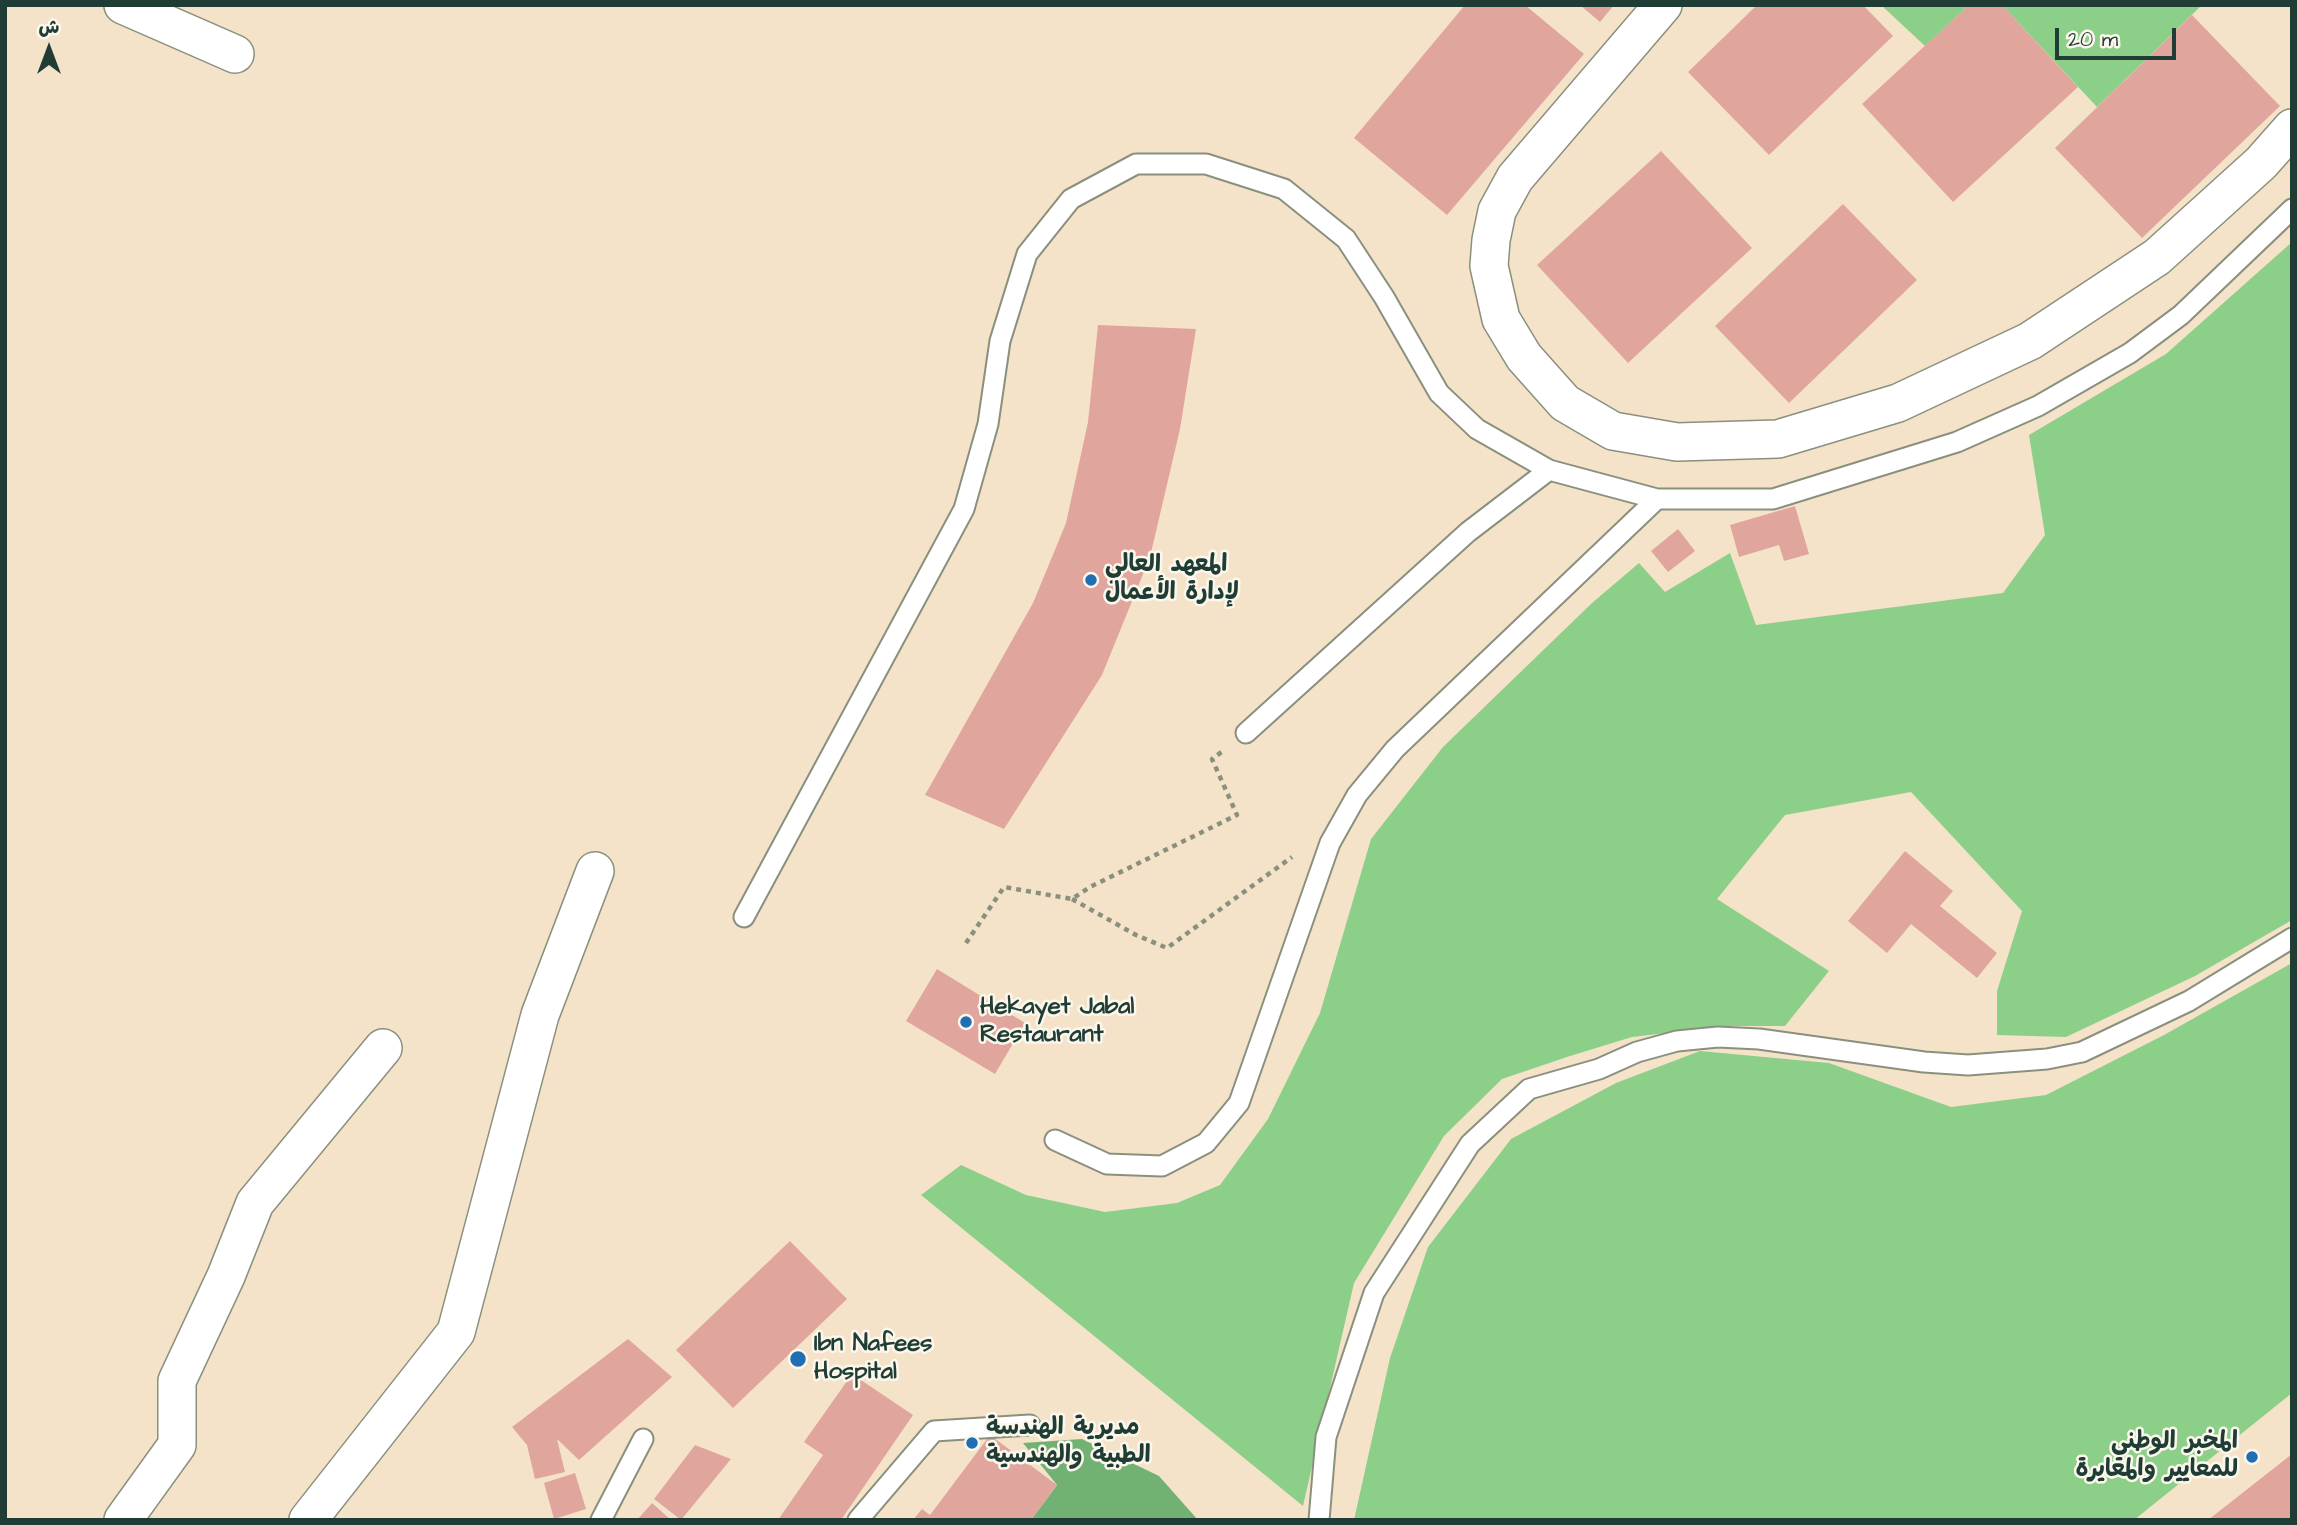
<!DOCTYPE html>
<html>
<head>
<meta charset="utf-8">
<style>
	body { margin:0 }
	#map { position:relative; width:2297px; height:1525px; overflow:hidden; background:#f5e3c9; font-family:"Architects Daughter","Playpen Sans Arabic",sans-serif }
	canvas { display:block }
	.frame { position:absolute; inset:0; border:7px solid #1f3d34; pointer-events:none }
	.north { position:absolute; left:14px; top:14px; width:70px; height:70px; -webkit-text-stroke:5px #fbf7ec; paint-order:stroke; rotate:0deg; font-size:19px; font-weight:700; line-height:28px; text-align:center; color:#1f3d34 }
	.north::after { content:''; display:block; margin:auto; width:24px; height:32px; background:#1f3d34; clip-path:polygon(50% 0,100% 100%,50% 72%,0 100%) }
	.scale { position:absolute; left:2055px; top:28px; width:121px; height:32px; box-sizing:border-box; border:4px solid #1f3d34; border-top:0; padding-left:9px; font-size:21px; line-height:24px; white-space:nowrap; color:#1f3d34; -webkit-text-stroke:5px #fbf7ec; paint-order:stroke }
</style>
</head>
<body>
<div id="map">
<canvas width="2297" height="1525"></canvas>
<div class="frame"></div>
<div class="north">ش</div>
<div class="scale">20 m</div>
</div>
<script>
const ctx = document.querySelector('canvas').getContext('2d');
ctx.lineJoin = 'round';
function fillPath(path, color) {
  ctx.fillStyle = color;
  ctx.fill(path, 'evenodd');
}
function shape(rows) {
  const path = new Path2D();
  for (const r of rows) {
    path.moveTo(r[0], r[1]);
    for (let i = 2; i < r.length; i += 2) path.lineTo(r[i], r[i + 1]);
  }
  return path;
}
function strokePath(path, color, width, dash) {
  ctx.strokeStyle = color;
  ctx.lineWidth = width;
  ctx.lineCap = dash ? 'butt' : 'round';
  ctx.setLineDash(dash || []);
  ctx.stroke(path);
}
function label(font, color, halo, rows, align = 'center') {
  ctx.font = font + ' "Architects Daughter","Playpen Sans Arabic",sans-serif';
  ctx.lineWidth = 5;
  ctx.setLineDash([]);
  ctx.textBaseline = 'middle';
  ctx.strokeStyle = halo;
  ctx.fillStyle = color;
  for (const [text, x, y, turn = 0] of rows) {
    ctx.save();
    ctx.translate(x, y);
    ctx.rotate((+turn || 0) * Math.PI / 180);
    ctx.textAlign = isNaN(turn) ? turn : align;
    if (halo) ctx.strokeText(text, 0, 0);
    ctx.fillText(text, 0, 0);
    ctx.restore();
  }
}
fillPath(shape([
	[1881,5,1969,5,1925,46],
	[2002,5,2202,5,2097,107],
	[2292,242,2292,920,2195,976,2066,1037,1997,1035,1997,991,2022,911,1911,792,1785,815,1717,899,1829,971,1785,1026,1726,1026,1632,1037,1570,1056,1502,1079,1444,1136,1354,1283,1303,1506,921,1195,961,1165,1026,1195,1105,1212,1177,1203,1220,1185,1268,1119,1320,1013,1371,839,1443,747,1592,603,1639,563,1665,592,1730,553,1756,625,2003,593,2045,535,2029,435,2166,354],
	[2292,963,2292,1393,2134,1520,1354,1520,1390,1358,1428,1247,1511,1139,1616,1083,1700,1051,1829,1063,1951,1107,2046,1095,2164,1035]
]), '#8ccf88');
fillPath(shape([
	[1082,1439,1159,1476,1198,1520,1031,1520,1057,1485,1023,1443]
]), '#71b274');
fillPath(shape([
	[1465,5,1525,5,1584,54,1447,215,1354,138],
	[1580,5,1614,5,1600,22],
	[1757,5,1863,5,1893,36,1769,155,1688,72],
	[1969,5,2002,5,2078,87,1953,202,1862,104],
	[2192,15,2280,106,2142,238,2055,148],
	[1661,151,1752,248,1628,363,1537,265],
	[1843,204,1917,280,1789,403,1715,326],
	[1098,325,1196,329,1180,429,1150,557,1102,675,1004,829,925,795,1033,603,1066,523,1088,422],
	[1795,506,1809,554,1784,561,1779,545,1739,557,1730,525],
	[1678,529,1695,551,1668,572,1651,551],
	[1905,851,1953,891,1940,906,1997,953,1977,978,1911,924,1887,953,1848,921],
	[937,969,1025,1023,995,1074,906,1021],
	[790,1241,847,1299,733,1408,676,1350],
	[628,1339,672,1377,579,1460,557,1439,565,1472,535,1479,527,1445,512,1427],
	[852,1374,913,1415,841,1520,778,1520,823,1455,804,1442],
	[990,1435,1057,1485,1031,1520,913,1520,922,1509,930,1515],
	[695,1445,731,1459,681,1520,654,1499],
	[2292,1454,2292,1520,2208,1520],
	[575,1473,586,1509,554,1519,544,1483],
	[652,1503,671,1520,637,1520]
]), '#e0a69d');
const lane = shape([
	[1246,733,1468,532,1549,470],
	[744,917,964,509,988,424,1000,341,1027,254,1071,199,1136,164,1206,164,1284,189,1346,239,1384,297,1439,393,1477,429,1549,470,1657,499,1773,499,1957,442,2038,406,2130,353,2181,315,2292,209],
	[1055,1140,1107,1164,1162,1166,1206,1143,1239,1103,1330,843,1357,795,1395,749,1657,499],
	[601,1520,643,1439],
	[858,1520,934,1431,1030,1425],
	[1319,1520,1326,1437,1374,1293,1470,1144,1529,1089,1599,1069,1637,1052,1677,1041,1718,1037,1759,1039,1924,1062,1968,1065,2047,1059,2082,1052,2189,1001,2292,938]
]);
const street = shape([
	[123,5,235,54],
	[1663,5,1515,178,1497,211,1491,240,1489,266,1501,319,1524,357,1565,403,1613,431,1677,442,1778,439,1898,403,2030,341,2157,257,2261,163,2292,128],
	[123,1520,177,1445,177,1381,226,1276,255,1203,383,1048],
	[308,1520,456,1332,540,1015,595,871]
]);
strokePath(lane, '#8a907e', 23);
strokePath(street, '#8a907e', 40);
strokePath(shape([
	[1072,899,1136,935,1167,948,1292,857],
	[966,943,1004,887,1072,899,1090,887,1237,815,1212,759,1223,751]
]), '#8a907e', 4.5, [5, 5]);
strokePath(lane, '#fff', 19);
strokePath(street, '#fff', 37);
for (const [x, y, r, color] of [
	[1091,580,7,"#1f6fb2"],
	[966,1022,7,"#1f6fb2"],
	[798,1359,9,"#1f6fb2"],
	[972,1443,7,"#1f6fb2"],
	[2252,1457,7,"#1f6fb2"]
]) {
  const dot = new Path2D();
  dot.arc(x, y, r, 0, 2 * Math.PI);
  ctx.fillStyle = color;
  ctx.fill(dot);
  strokePath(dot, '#fbf7ec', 2.5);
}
label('bold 24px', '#1f3d34', '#fbf7ec', [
	["المعهد العالي",1105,566],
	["لإدارة الأعمال",1105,594],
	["Hekayet Jabal",980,1008],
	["Restaurant",980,1036],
	["Ibn Nafees",814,1345],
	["Hospital",814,1373],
	["مديرية الهندسة",986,1429],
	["الطبية والهندسية",986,1457],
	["المخبر الوطني",2238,1443,"right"],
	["للمعايير والمعايرة",2238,1471,"right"]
], 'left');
</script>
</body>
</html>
